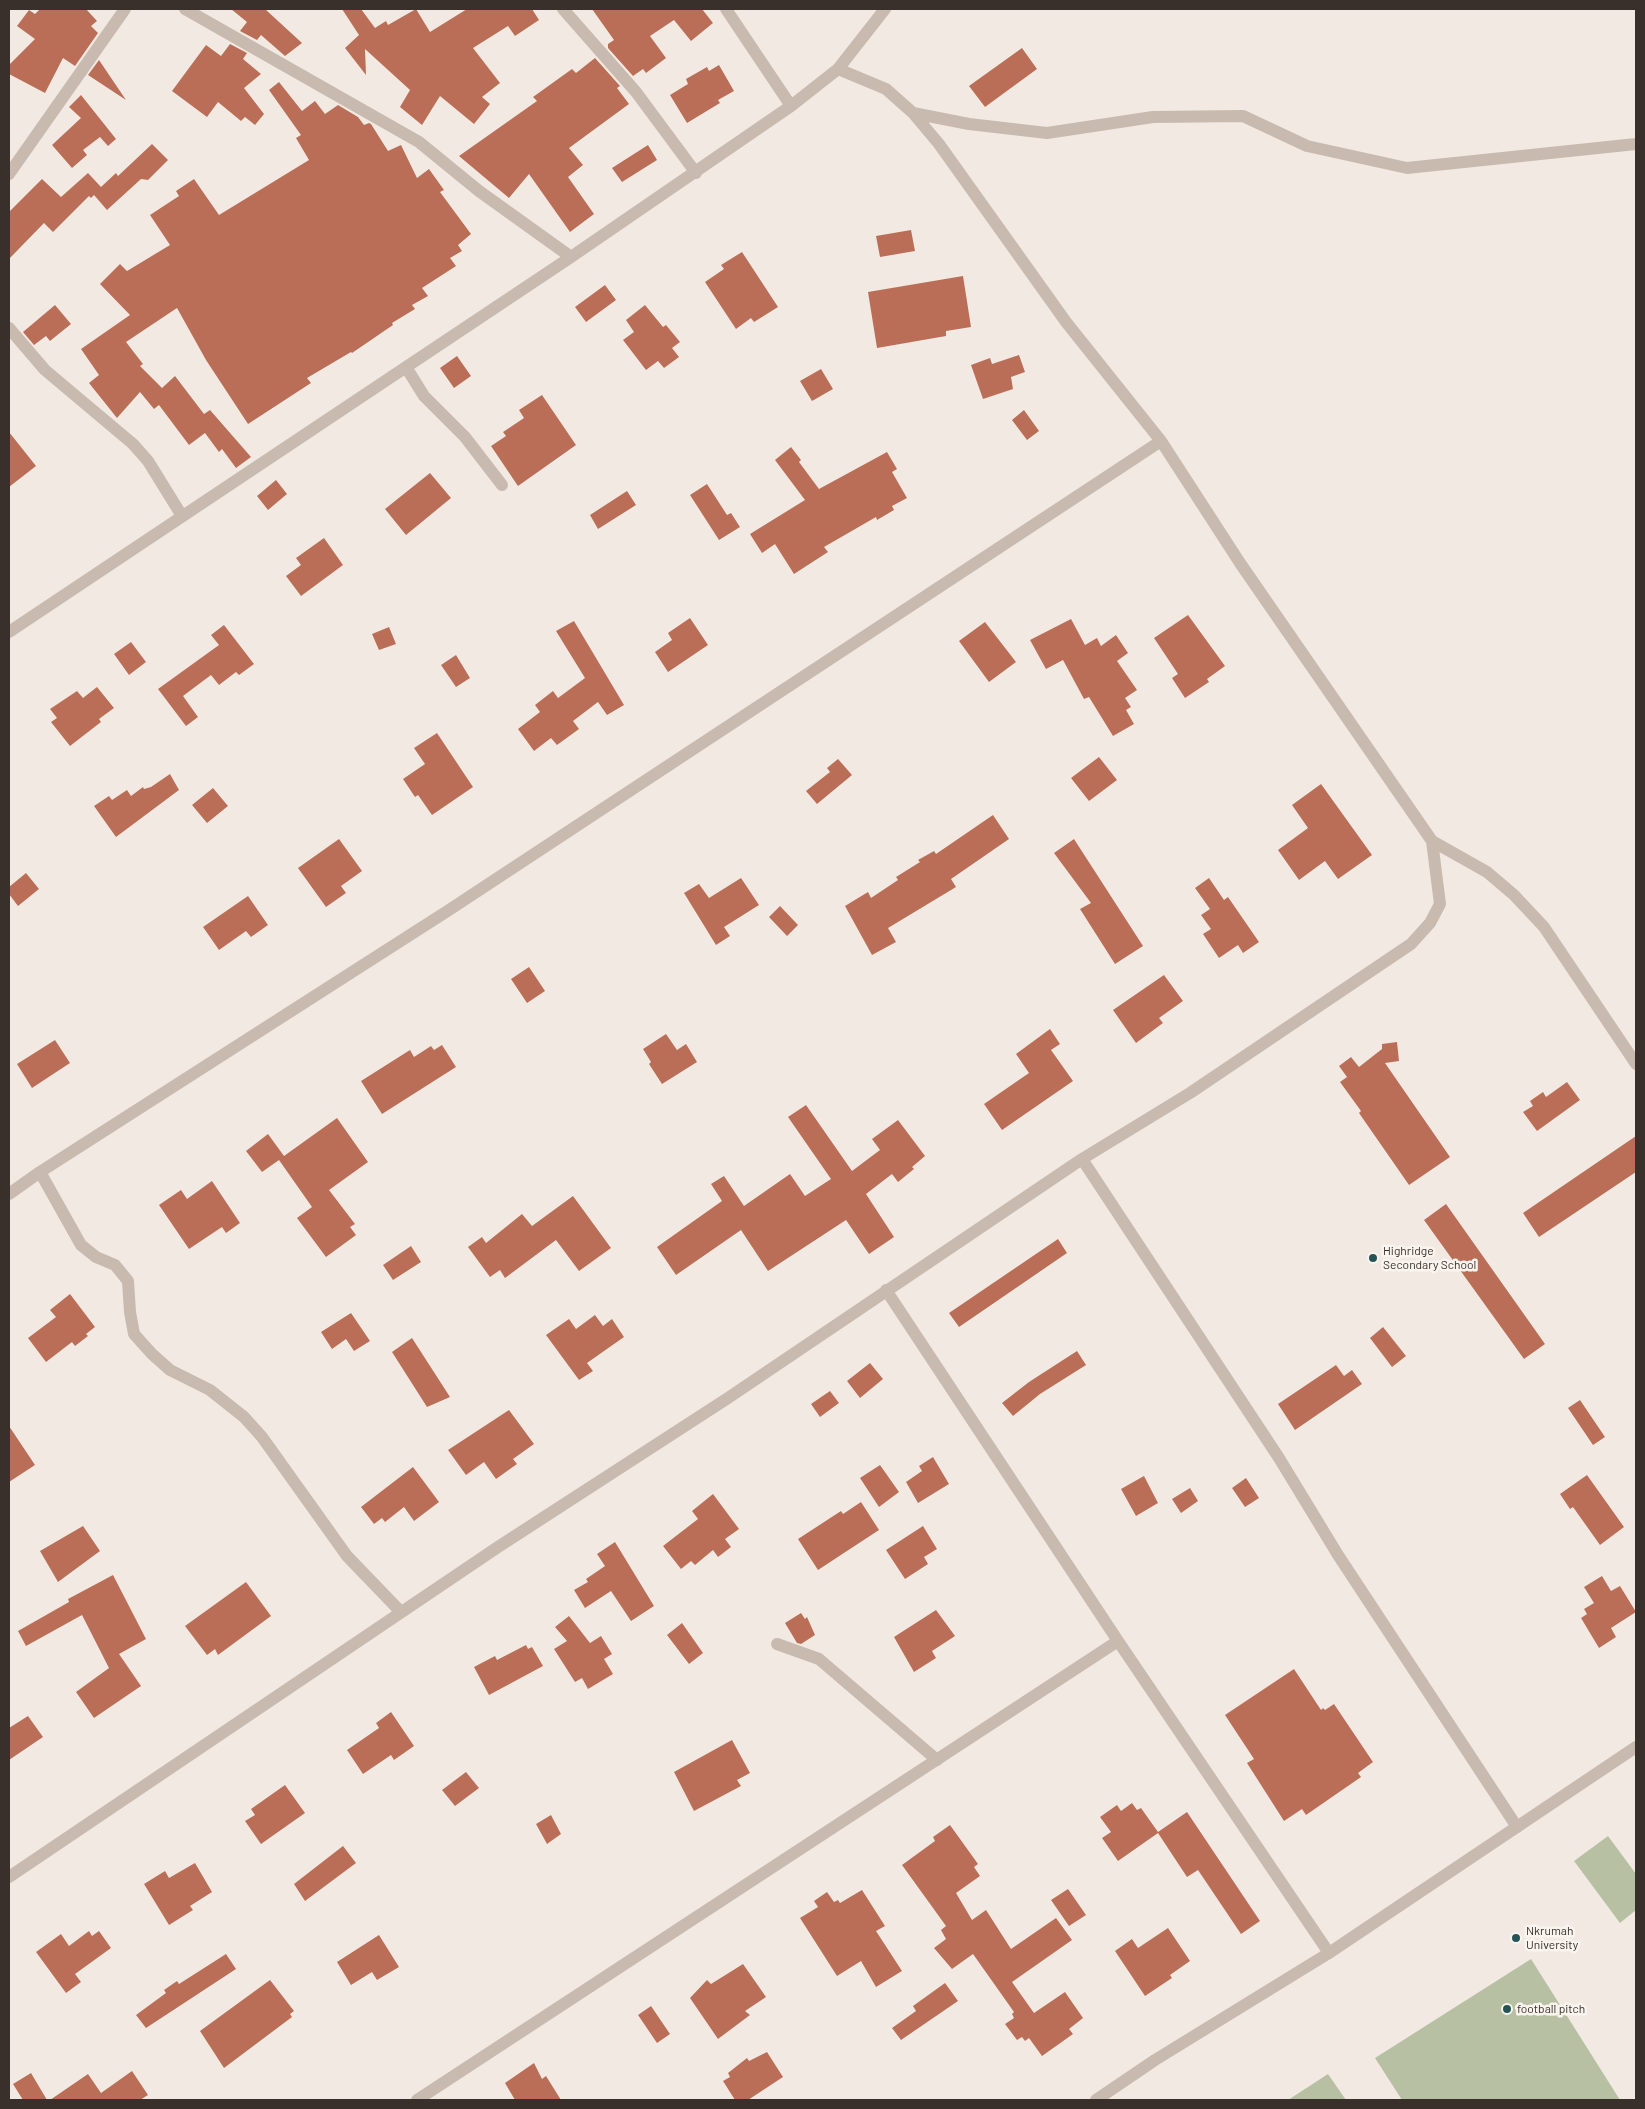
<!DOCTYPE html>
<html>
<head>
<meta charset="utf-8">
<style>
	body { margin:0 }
	#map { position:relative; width:1645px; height:2109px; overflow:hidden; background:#f2eae2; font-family:Barlow,sans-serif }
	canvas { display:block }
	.frame { position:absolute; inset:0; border:10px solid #39302c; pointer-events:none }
</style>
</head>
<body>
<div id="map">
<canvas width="1645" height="2109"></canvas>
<div class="frame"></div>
</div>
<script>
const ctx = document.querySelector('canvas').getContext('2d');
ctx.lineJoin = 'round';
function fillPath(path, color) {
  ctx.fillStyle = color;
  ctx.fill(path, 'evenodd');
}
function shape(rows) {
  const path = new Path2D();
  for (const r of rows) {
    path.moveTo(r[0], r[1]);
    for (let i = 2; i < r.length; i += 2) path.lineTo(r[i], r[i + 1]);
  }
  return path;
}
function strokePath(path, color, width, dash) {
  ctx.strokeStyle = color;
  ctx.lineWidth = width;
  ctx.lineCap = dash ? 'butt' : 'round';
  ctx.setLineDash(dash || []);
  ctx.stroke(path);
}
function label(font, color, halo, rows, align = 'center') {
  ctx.font = font + ' Barlow,sans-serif';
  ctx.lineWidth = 5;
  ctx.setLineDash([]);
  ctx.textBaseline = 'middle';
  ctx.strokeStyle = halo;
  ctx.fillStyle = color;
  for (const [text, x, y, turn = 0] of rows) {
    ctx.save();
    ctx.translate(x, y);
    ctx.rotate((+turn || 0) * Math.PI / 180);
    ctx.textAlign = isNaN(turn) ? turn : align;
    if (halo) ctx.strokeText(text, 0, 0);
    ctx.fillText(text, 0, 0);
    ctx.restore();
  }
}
fillPath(shape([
	[1608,1836,1636,1874,1636,1910,1620,1923,1574,1861],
	[1531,1959,1620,2100,1402,2100,1375,2058],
	[1328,2074,1346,2100,1288,2100]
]), '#b7c0a3');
fillPath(shape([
	[40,9,86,9,97,21,91,26,98,33,75,66,63,58,45,93,9,74,9,65,35,39,17,26,29,10,35,14],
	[231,9,265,9,302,43,285,56,261,35,257,40,240,31,247,22],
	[342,9,361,9,375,28,386,21,388,25,416,9,430,32,467,9,532,9,539,20,515,36,508,26,473,48,500,83,482,97,490,104,474,124,440,96,422,125,400,107,410,90,365,49,366,75,345,48,359,35],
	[592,9,702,9,713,23,691,41,674,20,650,36,666,58,646,73,643,69,633,76,608,48,608,44,614,40],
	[230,44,247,53,243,59,261,74,244,88,264,114,255,125,245,117,241,121,218,102,207,117,172,91,206,45,221,56],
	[1022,48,1037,69,985,107,969,86],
	[595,58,620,86,617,88,629,104,569,148,583,165,568,177,594,214,570,232,529,174,509,198,459,156,537,101,533,97,572,69,576,73],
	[99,60,126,100,88,75],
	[719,65,734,91,718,100,720,103,687,123,670,95,688,84,686,79,707,67,709,71],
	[279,82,302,111,315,101,325,114,338,105,358,117,364,125,369,123,371,124,388,151,401,145,417,178,429,169,444,190,440,192,471,234,458,245,462,251,450,258,456,266,422,288,428,296,412,305,415,309,392,323,393,325,352,353,351,352,307,378,311,383,248,424,206,360,177,308,126,342,143,364,140,366,162,388,175,376,204,414,210,410,251,457,236,468,222,449,219,452,205,433,189,445,159,405,154,409,140,392,117,418,89,383,99,375,81,349,130,315,100,284,120,264,127,271,170,245,150,215,179,196,176,191,194,179,219,215,309,160,296,138,301,135,269,90],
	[81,95,116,139,108,146,100,137,83,150,87,155,72,168,52,145,81,118,69,107],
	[152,144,168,160,148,180,141,179,107,210,94,195,91,198,89,196,53,232,44,223,9,259,9,212,42,179,61,197,88,173,101,187,116,173,118,176],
	[648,145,657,160,622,182,612,168],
	[911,230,915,251,880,257,876,236],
	[742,252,778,307,754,322,751,318,736,329,705,282,724,269,721,265],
	[963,276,971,327,946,331,946,336,877,348,868,292],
	[605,285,616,300,586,322,575,307],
	[55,305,71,324,50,341,46,336,34,345,23,332],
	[645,305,663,327,666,325,680,342,672,348,679,357,664,368,658,361,646,370,623,340,634,332,626,320],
	[1019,355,1025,372,1011,377,1013,389,983,399,971,365,990,358,992,364],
	[457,356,471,376,454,388,440,368],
	[821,369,833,389,812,401,800,381],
	[542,395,576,445,518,486,491,446,506,436,503,432,524,418,519,410],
	[1024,410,1039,431,1027,440,1012,420],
	[9,432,36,466,9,487],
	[791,447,801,460,799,462,819,489,887,452,897,469,892,472,907,498,892,506,894,510,877,520,876,517,824,547,828,552,794,574,775,544,762,553,750,534,805,500,775,460],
	[430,473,451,498,406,535,385,509],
	[276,480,287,494,268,510,257,496],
	[707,484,727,515,731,513,740,527,719,540,690,495],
	[627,491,636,505,598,529,590,515],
	[324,538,343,565,301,596,286,576,301,565,296,558],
	[1188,615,1225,666,1207,679,1209,682,1185,698,1172,678,1178,674,1154,638],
	[690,618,708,645,668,672,655,652,672,640,668,633],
	[1071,619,1085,645,1097,638,1101,646,1116,635,1128,653,1117,661,1137,690,1125,698,1131,707,1126,710,1134,724,1113,736,1089,697,1084,699,1063,660,1046,669,1030,640],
	[574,621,624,705,607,715,598,702,573,721,579,729,557,745,551,738,534,751,518,729,540,712,535,705,553,691,558,698,585,678,556,631],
	[985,622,1016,662,989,682,959,641],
	[224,625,254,664,239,675,236,672,219,685,211,675,183,696,198,717,186,726,158,689,219,645,211,635],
	[389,627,396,644,379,650,372,634],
	[131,642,146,662,129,675,114,654],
	[456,655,470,678,456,687,441,665],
	[97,687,114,708,99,719,101,722,70,746,51,722,57,718,50,709,77,691,83,698],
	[437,733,473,787,432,815,418,795,415,797,403,779,425,764,414,748],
	[1099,757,1117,780,1089,801,1071,778],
	[838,759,852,775,817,804,806,791,830,772,827,768],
	[170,774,179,790,116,837,94,806,109,796,112,800,127,790,131,796,143,787,144,789,151,787],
	[1321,784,1372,855,1338,879,1325,861,1299,880,1278,850,1308,828,1292,805],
	[213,788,228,806,207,823,192,805],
	[993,815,1009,839,951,879,956,887,888,928,896,942,872,955,845,906,868,892,871,898,898,880,896,877,920,862,918,860,934,851,936,854],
	[339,839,362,871,341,886,346,893,326,907,298,868],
	[1074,839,1143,946,1115,964,1080,909,1091,903,1054,853],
	[26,873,39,889,18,906,9,894,9,887],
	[741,878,759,905,724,927,730,936,716,945,684,893,699,884,709,898],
	[1209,878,1224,900,1228,897,1259,942,1243,953,1238,945,1219,958,1203,934,1211,929,1201,915,1210,909,1195,888],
	[248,896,268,925,251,937,246,931,219,950,203,927],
	[780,906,798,925,787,936,769,917],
	[529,967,545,991,527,1003,511,979],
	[1164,975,1183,1001,1159,1018,1163,1023,1136,1043,1113,1010],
	[1050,1029,1060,1044,1051,1050,1073,1081,1002,1130,984,1104,1029,1073,1016,1054],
	[666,1034,677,1050,686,1044,697,1062,662,1084,649,1064,651,1062,643,1049],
	[55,1040,70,1063,32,1088,17,1064],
	[1397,1042,1399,1061,1385,1063,1450,1157,1409,1185,1359,1113,1361,1111,1340,1082,1347,1077,1339,1066,1351,1057,1359,1067,1382,1049,1382,1044],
	[442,1045,456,1067,382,1114,361,1081,410,1050,414,1057,431,1046,434,1050],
	[1567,1082,1580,1100,1537,1131,1523,1112,1533,1106,1530,1101,1543,1092,1546,1097],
	[806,1105,852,1171,880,1150,872,1139,898,1120,925,1156,912,1167,914,1169,898,1182,892,1174,866,1194,894,1237,869,1254,846,1220,768,1271,741,1230,676,1275,657,1247,722,1201,711,1184,724,1176,744,1206,790,1174,805,1196,831,1179,788,1117],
	[337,1118,368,1162,329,1190,355,1224,350,1227,356,1235,326,1257,297,1218,312,1207,279,1160,262,1172,246,1151,268,1134,284,1156],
	[1636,1136,1636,1172,1539,1237,1523,1213],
	[212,1181,240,1223,226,1233,222,1227,189,1249,159,1205,181,1190,187,1199],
	[573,1196,611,1248,579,1271,556,1240,505,1278,500,1270,490,1277,468,1247,482,1237,486,1243,522,1214,532,1226],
	[1446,1204,1545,1344,1524,1359,1424,1220],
	[1058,1239,1067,1253,959,1327,949,1313],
	[411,1246,421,1262,393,1280,383,1265],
	[70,1294,95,1327,86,1334,88,1336,75,1346,72,1342,46,1362,28,1338,56,1317,50,1310],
	[351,1313,370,1341,354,1351,346,1339,332,1349,321,1332],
	[595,1315,603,1326,612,1319,624,1337,587,1363,593,1371,579,1380,546,1335,569,1319,576,1329],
	[1383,1327,1406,1356,1392,1367,1370,1338],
	[412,1338,450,1397,427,1407,392,1352],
	[1077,1351,1086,1365,1040,1394,1013,1416,1002,1403,1029,1382],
	[870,1363,883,1379,860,1398,847,1381],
	[1336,1365,1344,1376,1352,1370,1362,1384,1295,1430,1278,1404],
	[830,1391,839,1403,820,1417,811,1404],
	[1580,1400,1605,1437,1593,1445,1568,1408],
	[509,1410,534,1444,513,1459,517,1464,496,1479,484,1462,466,1475,448,1450],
	[9,1426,35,1465,9,1482],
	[933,1457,949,1484,918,1503,906,1482,922,1471,919,1466],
	[880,1465,899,1492,879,1507,860,1478],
	[413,1467,439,1502,414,1521,404,1507,385,1522,382,1518,374,1524,361,1507],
	[1587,1475,1624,1527,1600,1545,1573,1507,1570,1509,1560,1494],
	[1144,1476,1158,1503,1136,1516,1121,1489],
	[1246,1478,1259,1498,1245,1507,1232,1488],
	[1190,1488,1198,1501,1181,1513,1172,1499],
	[713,1494,739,1529,725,1539,731,1547,718,1557,713,1550,695,1565,691,1561,681,1569,663,1546,698,1519,692,1511],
	[861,1502,879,1530,818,1570,798,1539,841,1511,843,1514],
	[83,1526,100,1551,58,1582,40,1551],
	[923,1526,937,1549,924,1557,928,1564,905,1579,886,1550],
	[615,1542,654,1606,631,1621,611,1591,585,1608,574,1590,588,1582,586,1579,605,1566,597,1554],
	[113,1575,146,1639,119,1654,141,1686,94,1718,76,1692,109,1668,82,1615,26,1646,18,1631,69,1602,68,1599],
	[1602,1576,1611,1591,1620,1586,1636,1612,1611,1628,1616,1637,1599,1648,1581,1618,1587,1614,1584,1609,1594,1603,1584,1587],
	[246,1582,271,1616,218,1655,215,1649,207,1655,185,1626],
	[936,1610,955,1636,932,1651,936,1658,914,1672,894,1637],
	[801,1613,805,1619,807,1617,815,1635,801,1644,797,1643,785,1623],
	[569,1616,590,1643,601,1636,612,1654,604,1659,613,1674,588,1689,582,1678,575,1682,554,1649,567,1641,555,1627],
	[682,1623,703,1653,689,1664,667,1635],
	[526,1645,528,1649,532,1647,543,1666,489,1695,474,1667,495,1656,497,1660],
	[1294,1669,1321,1710,1323,1708,1325,1710,1334,1704,1373,1762,1358,1773,1361,1777,1306,1815,1302,1809,1284,1821,1247,1763,1254,1759,1225,1715],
	[391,1712,414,1746,394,1760,391,1755,363,1774,347,1750,379,1728,376,1723],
	[28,1716,43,1737,9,1760,9,1728],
	[732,1740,750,1773,737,1780,741,1786,694,1811,674,1772],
	[466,1772,479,1788,455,1806,442,1790],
	[285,1785,305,1813,261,1844,245,1821,255,1815,251,1809],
	[1132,1803,1137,1810,1141,1808,1158,1832,1187,1812,1260,1921,1241,1934,1198,1870,1187,1877,1158,1833,1118,1861,1102,1838,1111,1832,1100,1817,1117,1805,1121,1811],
	[551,1815,561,1834,547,1844,536,1824],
	[950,1825,978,1864,974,1867,980,1876,956,1893,972,1920,986,1910,1011,1949,1056,1918,1072,1940,1012,1982,1034,2013,1065,1992,1083,2018,1069,2029,1073,2034,1042,2056,1029,2038,1025,2041,1022,2037,1017,2040,1005,2024,1014,2018,1012,2014,1014,2012,973,1954,952,1969,934,1948,946,1939,941,1930,946,1926,902,1865,935,1841,933,1837],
	[343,1846,356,1863,305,1901,294,1884],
	[195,1863,212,1892,190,1906,193,1910,169,1925,144,1884,165,1871,169,1878],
	[1068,1889,1086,1915,1069,1926,1051,1900],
	[862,1890,885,1926,876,1931,902,1971,876,1987,861,1961,837,1976,800,1918,818,1907,814,1901,827,1892,834,1902,838,1900,840,1903],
	[1168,1928,1190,1961,1170,1975,1172,1978,1145,1996,1115,1951,1132,1939,1138,1948],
	[89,1931,92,1936,99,1931,111,1948,75,1974,81,1982,66,1993,36,1952,61,1934,69,1946],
	[379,1935,399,1967,377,1980,372,1972,351,1985,337,1962],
	[226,1954,236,1969,146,2028,136,2015,166,1993,164,1990,177,1981,179,1984],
	[743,1964,766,1997,745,2011,750,2015,718,2039,690,1998,707,1980,711,1984],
	[270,1980,294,2011,290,2014,292,2017,224,2068,200,2031],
	[945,1983,958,2001,901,2040,892,2028,916,2011,913,2006],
	[651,2006,670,2034,657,2043,638,2015],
	[767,2052,783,2077,748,2100,735,2100,723,2081,730,2077,728,2073,747,2058,749,2061],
	[534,2063,542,2079,546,2076,561,2100,515,2100,505,2083],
	[132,2071,148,2095,140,2100,50,2100,88,2074,101,2093],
	[31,2073,47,2100,23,2100,13,2084]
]), '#bb6e57');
strokePath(shape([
	[185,9,419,142,479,191,571,257],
	[563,9,636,92,696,173],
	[726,9,791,106],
	[838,69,886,89,913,113,939,144,1066,322,1161,441,1240,563,1432,841,1487,872,1514,895,1544,927,1636,1064],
	[913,113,969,124,1047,133,1153,117,1243,116,1307,146,1407,168,1636,144],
	[9,174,125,9],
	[9,328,45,370,133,444,148,461,182,516],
	[406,367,424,396,465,437,502,485],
	[9,632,571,257,791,106,838,69,885,9],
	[1082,1159,1279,1458,1338,1555,1517,1827],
	[40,1172,81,1245,96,1257,115,1265,128,1281,130,1312,134,1334,152,1354,170,1370,210,1390,244,1417,262,1437,347,1556,400,1611],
	[9,1194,40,1172,449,910,1161,441],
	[886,1290,1118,1641,1329,1953],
	[777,1644,819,1659,937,1760],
	[9,1877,498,1547,728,1398,1082,1159,1190,1093,1411,944,1430,923,1440,904,1432,841],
	[417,2100,1118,1641]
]), '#c9baaf', 12);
strokePath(shape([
	[1096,2100,1155,2060,1329,1953,1636,1747]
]), '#c9baaf', 12);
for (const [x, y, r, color] of [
	[1373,1258,5,"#255457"],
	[1516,1938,5,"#255457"],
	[1507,2009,5,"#255457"]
]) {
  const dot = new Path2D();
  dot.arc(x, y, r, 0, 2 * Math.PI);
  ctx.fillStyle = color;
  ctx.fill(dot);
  strokePath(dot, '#f9f4ee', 2);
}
label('12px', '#39302c', '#f9f4ee', [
	["Highridge",1383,1251],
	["Secondary School",1383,1265],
	["Nkrumah",1526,1931],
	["University",1526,1945],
	["football pitch",1517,2009]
], 'left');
</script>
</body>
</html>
